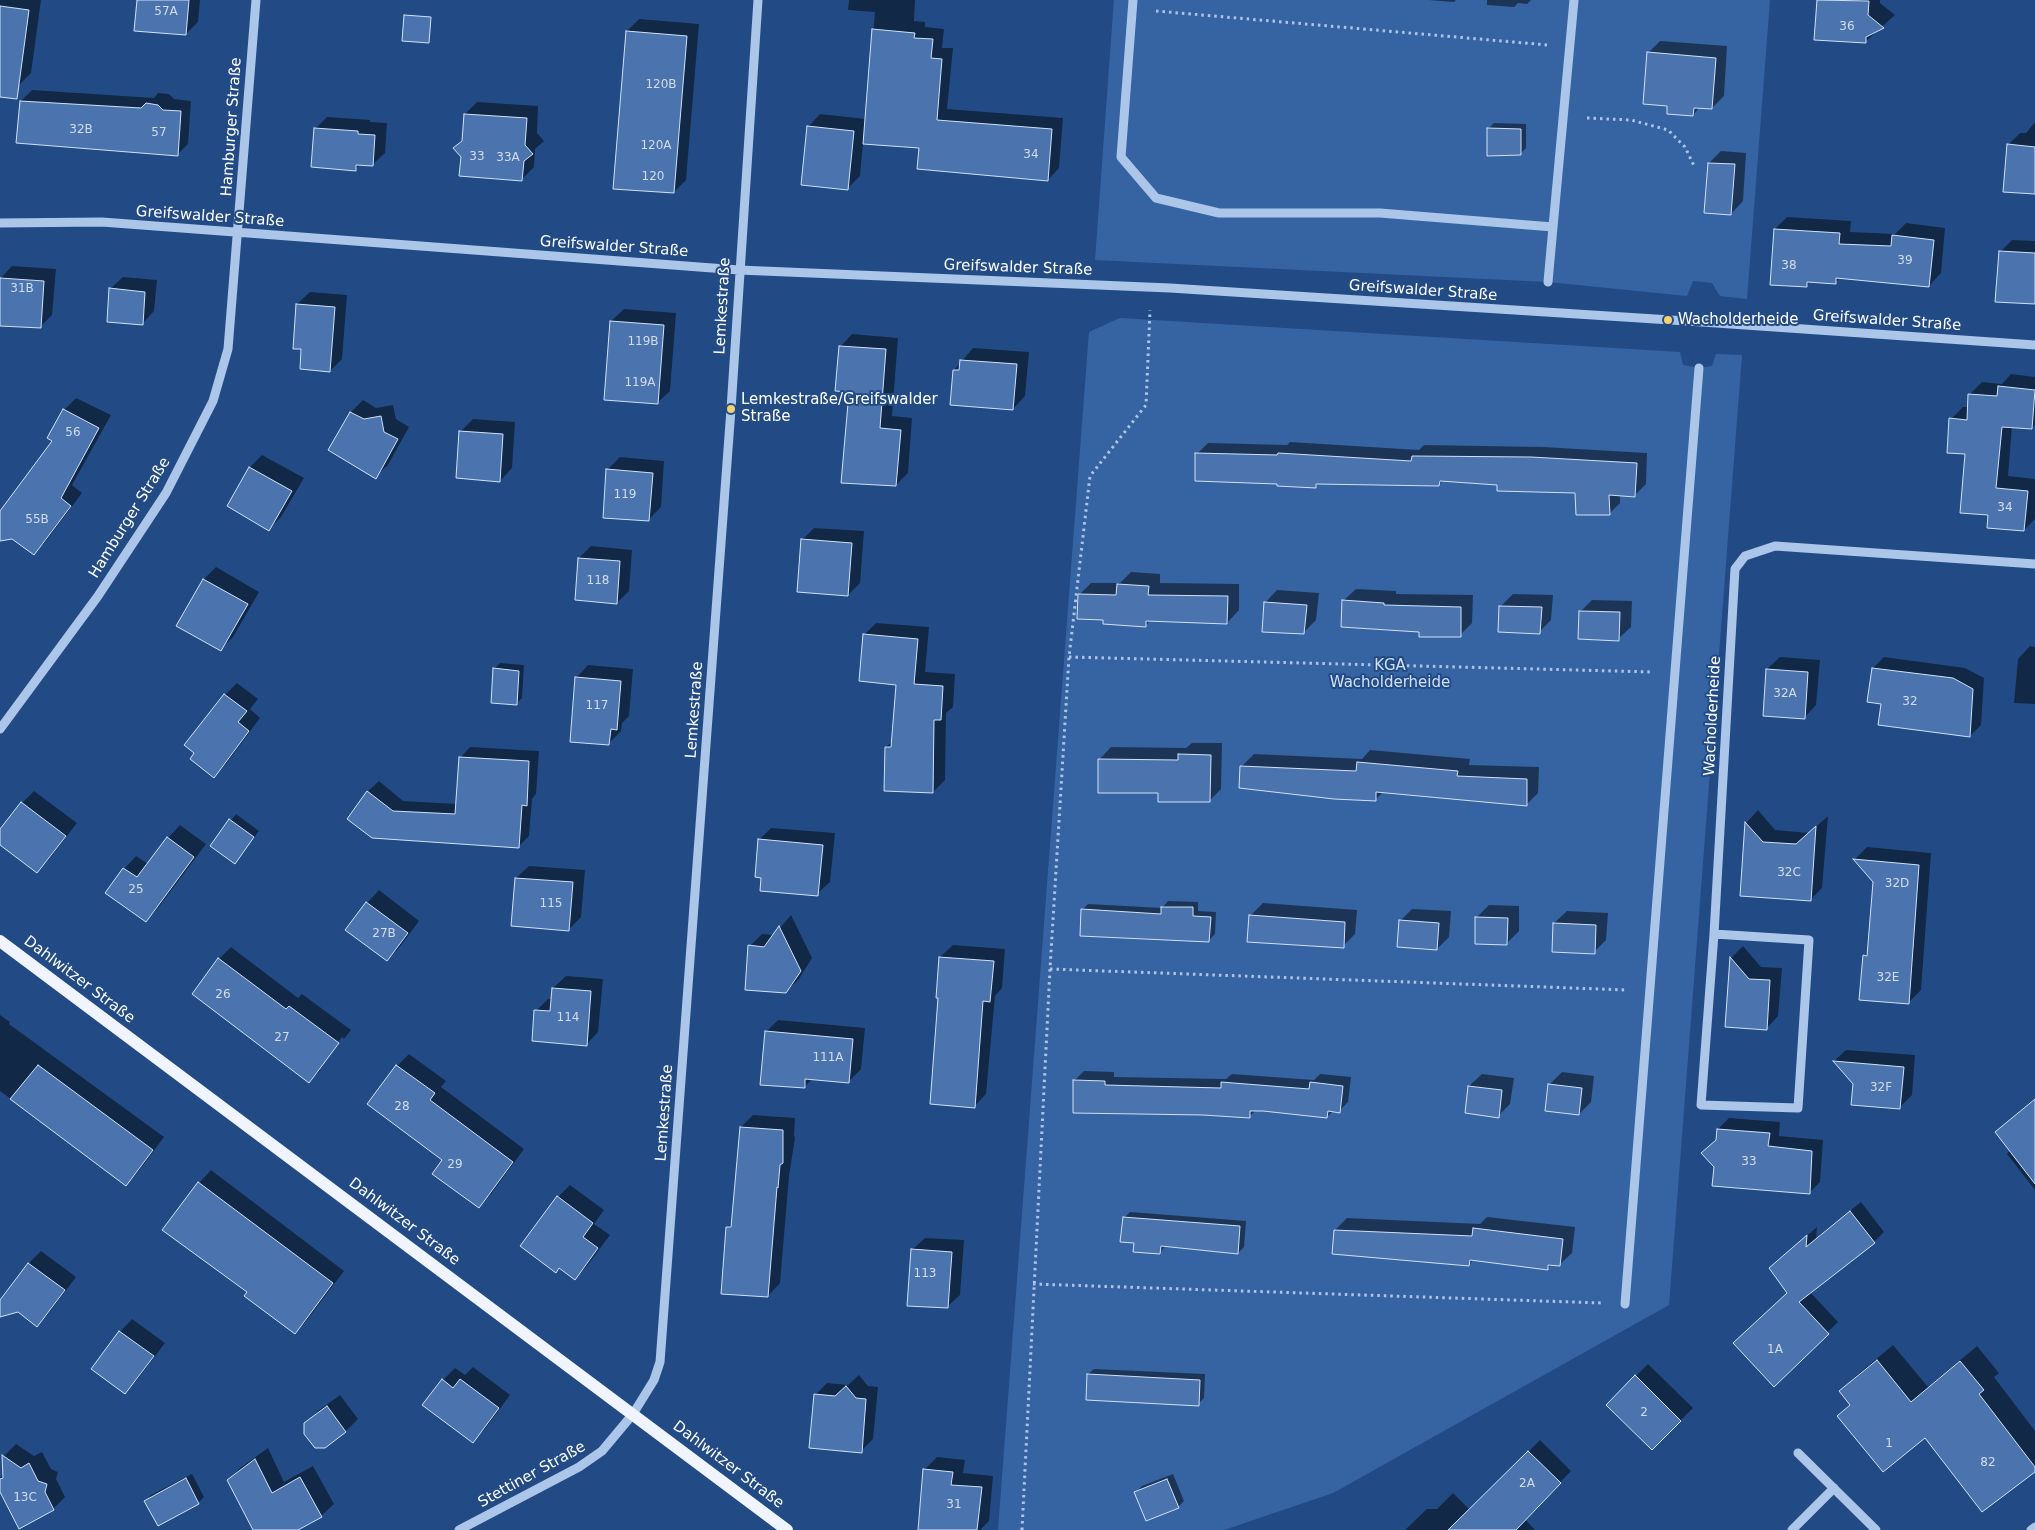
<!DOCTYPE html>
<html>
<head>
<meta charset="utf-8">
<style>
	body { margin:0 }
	canvas { display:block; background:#224b86 }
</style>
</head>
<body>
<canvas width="2035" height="1530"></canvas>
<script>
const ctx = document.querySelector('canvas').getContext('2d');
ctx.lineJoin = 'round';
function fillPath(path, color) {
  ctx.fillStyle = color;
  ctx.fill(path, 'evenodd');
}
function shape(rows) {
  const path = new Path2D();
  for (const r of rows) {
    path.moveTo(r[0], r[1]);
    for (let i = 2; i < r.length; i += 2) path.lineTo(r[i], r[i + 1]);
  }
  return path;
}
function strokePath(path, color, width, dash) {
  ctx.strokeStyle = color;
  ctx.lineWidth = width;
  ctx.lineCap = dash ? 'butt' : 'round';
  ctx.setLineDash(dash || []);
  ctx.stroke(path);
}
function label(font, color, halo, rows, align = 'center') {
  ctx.font = font + ' "DejaVu Sans",sans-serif';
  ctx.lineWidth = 4;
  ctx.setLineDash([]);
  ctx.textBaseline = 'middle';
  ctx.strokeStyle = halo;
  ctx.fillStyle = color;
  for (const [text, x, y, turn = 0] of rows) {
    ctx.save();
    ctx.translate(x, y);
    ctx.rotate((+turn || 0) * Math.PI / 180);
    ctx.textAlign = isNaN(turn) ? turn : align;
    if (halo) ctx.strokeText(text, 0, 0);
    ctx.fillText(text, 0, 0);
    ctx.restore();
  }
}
fillPath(shape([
	[1114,0,1770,0,1747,299,1720,296,1712,283,1704,282,1693,281,1687,296,1548,282,1095,260],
	[1120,318,1680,352,1683,365,1699,368,1712,366,1716,354,1742,355,1669,1305,1333,1493,1224,1530,998,1530,1089,332]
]), '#3664a3');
fillPath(shape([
	[0,0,41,0,31,73,19,85,0,83],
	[138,0,200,0,198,22,186,34],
	[849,0,915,0,914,21,925,22,925,27,944,29,942,48,953,48,947,109,1063,118,1059,168,1048,180,921,147,863,143,860,176,848,188,808,127,820,114,866,119,875,12,848,10],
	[1428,0,1456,0,1454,2],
	[1487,0,1531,0,1527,4,1518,3,1514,7,1487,5],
	[1818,0,1880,0,1880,3,1895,15,1865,42,1815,38],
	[639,19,699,24,686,180,674,192,627,31],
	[1660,41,1727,46,1724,96,1712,108,1700,107,1693,115,1669,105,1648,53],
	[32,90,154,98,158,93,169,94,174,99,191,101,188,144,177,155,21,101],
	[477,102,538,106,537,133,544,141,535,149,534,167,522,179,462,156,455,148,463,139,465,114],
	[327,117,370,120,370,122,387,123,385,153,372,165,361,164,355,169,315,129],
	[2035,122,2035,193,2008,145,2020,133,2026,133],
	[1494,123,1526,124,1526,148,1520,154,1488,129],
	[1721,151,1746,153,1743,201,1731,214,1709,163],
	[1787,217,1851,221,1850,232,1895,234,1906,223,1945,228,1941,273,1929,286,1841,277,1835,283,1811,281,1806,286,1775,229],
	[2012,240,2035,241,2035,303,2000,252],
	[12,266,56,269,52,315,40,327,0,325,0,279],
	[123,277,157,280,154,311,142,324,110,289],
	[310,292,347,295,342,359,330,371,302,348,297,304],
	[624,309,676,313,670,391,657,403,611,321],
	[852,334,898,338,892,416,912,418,908,473,896,485,850,391,840,347],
	[973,348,1029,352,1025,396,1013,409,954,370],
	[2011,374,2035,377,2035,425,2032,428,2012,426,2008,476,2035,479,2035,519,2024,530,1990,514,1966,453,1951,419,1963,407,1969,407,1970,394,1982,382,2002,384],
	[76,398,111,415,72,485,82,493,46,541,34,554,13,538,0,535,0,513,54,441,64,410],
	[363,400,376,408,393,405,396,419,409,427,388,465,375,477,329,450,351,412],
	[473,419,515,422,512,468,500,481,460,432],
	[1290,442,1419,450,1424,445,1543,447,1647,453,1646,484,1635,495,1620,494,1620,503,1609,514,1577,492,1498,484,1444,480,1439,485,1319,483,1315,487,1278,483,1197,454,1208,443,1287,445],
	[262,455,304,478,281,517,269,529,229,506,250,467],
	[620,457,664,461,661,507,648,520,608,469],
	[814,528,864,531,860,583,848,595,802,540],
	[591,546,632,550,629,591,617,603,579,558],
	[216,567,259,592,233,637,221,649,204,579],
	[1131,572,1160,574,1160,583,1239,584,1239,610,1227,623,1151,620,1146,625,1105,619,1079,595,1091,583,1120,583],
	[1356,589,1396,591,1396,594,1473,595,1472,623,1460,635,1420,631,1343,601],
	[1277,590,1319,593,1316,620,1304,632,1265,603],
	[1513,594,1553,595,1551,620,1539,632,1501,606],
	[1592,600,1632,601,1631,627,1618,639,1580,612],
	[876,623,929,627,925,672,955,674,953,707,946,713,945,780,933,792,886,747,893,741,898,683,864,635],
	[2030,646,2035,647,2035,704,2014,703,2018,659],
	[1780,657,1820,660,1816,705,1804,718,1767,669],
	[1884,657,1965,668,1984,678,1981,725,1970,736,1882,703,1873,668],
	[500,663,524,665,522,698,516,704,494,669],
	[588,665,633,669,629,716,622,723,621,731,609,743,576,678],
	[237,683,258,699,250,709,260,718,226,764,214,776,196,753,225,695],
	[1192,743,1222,743,1221,789,1209,801,1160,792,1099,760,1111,747,1186,748],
	[470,747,539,751,536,794,532,799,529,836,519,846,348,818,368,791,379,781,403,801,457,804,460,758],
	[1370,750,1470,759,1469,765,1539,767,1538,793,1526,805,1383,792,1375,800,1242,766,1254,754,1362,759],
	[34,791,77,823,49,859,37,871,0,843,0,831,22,803],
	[1758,810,1775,830,1809,833,1828,816,1822,888,1810,900,1741,894,1747,822],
	[236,814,259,831,235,862,211,845],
	[180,825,206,844,158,908,146,921,106,892,124,869,136,856,148,864,168,838],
	[771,828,835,833,830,882,817,894,759,840],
	[1867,847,1931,853,1921,990,1909,1002,1864,956,1869,951,1874,882,1855,859],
	[529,866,585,870,581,917,569,929,516,878],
	[379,890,419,921,399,948,387,960,367,903],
	[1168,901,1198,902,1198,911,1216,912,1215,934,1209,940,1082,910,1088,904,1162,908],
	[1263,903,1357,910,1355,934,1343,946,1251,915],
	[1489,905,1519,906,1519,931,1506,944,1477,917],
	[1412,909,1451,911,1449,937,1437,949,1400,921],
	[1567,911,1608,913,1606,940,1594,952,1554,923],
	[791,915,812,958,799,979,786,992,750,946,762,934,774,935],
	[953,945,1005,949,1002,988,995,996,986,1094,974,1107,939,997,940,957],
	[1743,946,1761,967,1782,968,1778,1016,1766,1029,1726,1026,1731,958],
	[231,947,298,998,302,994,351,1030,321,1069,344,1039,342,1037,318,1070,321,1070,309,1081,219,959],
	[566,976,603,979,598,1032,586,1045,536,1011,548,999,552,999,553,988],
	[0,1015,10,1022,9,1024,164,1137,138,1172,126,1184,0,1091],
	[778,1020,865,1028,861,1069,849,1081,813,1078,804,1087,766,1032],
	[1846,1050,1915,1055,1912,1095,1900,1107,1854,1084,1834,1061],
	[409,1054,446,1081,441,1087,524,1149,491,1194,479,1206,444,1160,369,1103,397,1066],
	[1084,1071,1114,1072,1114,1077,1226,1079,1232,1074,1314,1080,1320,1074,1351,1077,1348,1102,1339,1111,1333,1111,1327,1117,1256,1110,1249,1117,1075,1080],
	[1562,1072,1594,1076,1591,1102,1579,1114,1550,1084],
	[1482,1074,1514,1078,1510,1104,1498,1116,1469,1086],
	[2035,1098,2035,1190,2007,1154,2010,1150,1996,1132],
	[753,1115,795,1118,794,1135,795,1138,789,1176,780,1283,768,1296,728,1227,733,1222,741,1127],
	[1729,1118,1780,1122,1779,1136,1823,1140,1820,1182,1809,1193,1717,1139,1718,1129],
	[211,1170,344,1271,307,1320,295,1333,248,1292,164,1229,199,1183],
	[570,1185,604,1210,594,1224,610,1235,587,1266,575,1278,560,1267,556,1271,558,1197],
	[1861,1202,1884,1232,1874,1242,1810,1292,1838,1322,1774,1385,1788,1293,1781,1258,1817,1227,1816,1238],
	[1130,1212,1246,1221,1244,1247,1238,1253,1166,1245,1160,1253,1135,1242,1124,1218],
	[1487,1217,1575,1227,1572,1253,1559,1265,1552,1264,1547,1269,1474,1259,1469,1265,1335,1230,1347,1218,1480,1224],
	[925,1238,964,1240,960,1295,947,1307,912,1250],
	[41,1251,76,1277,49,1313,37,1325,19,1311,0,1315,0,1302,29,1263],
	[132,1319,165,1343,137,1380,125,1392,93,1368,120,1332],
	[1893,1345,1928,1387,1977,1346,1999,1373,1994,1377,2035,1431,2035,1471,1925,1436,1838,1416,1851,1403,1841,1391,1857,1375],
	[1648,1364,1693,1408,1652,1449,1607,1405],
	[473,1367,510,1395,485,1429,472,1441,443,1380,455,1368,465,1375],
	[1094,1369,1205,1374,1204,1398,1198,1404,1088,1374],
	[859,1375,868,1386,878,1387,873,1439,861,1451,815,1395,827,1383,848,1385],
	[340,1395,358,1419,345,1432,306,1424,318,1411],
	[1540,1440,1571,1471,1525,1519,1535,1530,1405,1530,1427,1509,1437,1509,1453,1493,1470,1510],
	[16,1444,34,1456,42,1452,51,1469,58,1472,56,1479,65,1497,53,1509,0,1490,0,1478,4,1474,4,1456],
	[268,1448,284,1482,313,1466,334,1504,321,1516,295,1530,254,1530,228,1481,240,1468],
	[937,1457,965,1460,963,1473,993,1476,989,1521,980,1530,942,1530,924,1470],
	[192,1474,204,1497,198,1503,158,1524,146,1501,151,1495],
	[1173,1474,1184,1501,1178,1507,1136,1492,1142,1486]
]), '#0007');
const building = shape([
	[137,0,189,0,186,35,134,31,137,0],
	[1817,0,1869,1,1868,15,1884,28,1866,37,1866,43,1814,40,1817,0],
	[0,6,29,10,17,99,0,97,0,6],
	[404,15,431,17,429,43,402,41,404,15],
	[872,29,915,33,914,38,933,39,931,58,942,59,937,120,1052,129,1048,181,917,169,919,148,863,144,872,29],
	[626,31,687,36,674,193,613,189,626,31],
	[1647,52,1716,58,1712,109,1694,108,1693,116,1667,114,1667,106,1643,104,1647,52],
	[20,101,141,108,146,103,158,105,163,110,181,111,178,156,16,143,20,101],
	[464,114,527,118,525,145,533,154,524,161,522,181,459,176,461,157,453,148,462,141,464,114],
	[807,126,854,131,848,190,801,185,807,126],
	[314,128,358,131,358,134,375,135,373,166,356,165,356,171,311,167,314,128],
	[1487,128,1521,129,1521,155,1487,156,1487,128],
	[2007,144,2035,147,2035,194,2003,192,2007,144],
	[1708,163,1735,164,1731,215,1704,213,1708,163],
	[1774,229,1840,233,1839,244,1891,246,1892,235,1934,240,1929,287,1836,278,1836,284,1807,282,1807,287,1770,285,1774,229],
	[1999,251,2035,253,2035,304,1995,302,1999,251],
	[0,278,44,281,41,328,0,326,0,278],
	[109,288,145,292,143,325,107,322,109,288],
	[296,304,335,307,330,372,300,369,301,349,293,349,296,304],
	[610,321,664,325,658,404,604,400,610,321],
	[839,346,886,349,880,428,901,430,896,486,841,483,849,392,835,391,839,346],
	[960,360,1017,364,1013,410,950,405,953,370,959,370,960,360],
	[1998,386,2035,390,2032,429,2002,427,1996,488,2028,491,2024,531,1987,528,1988,515,1960,513,1965,454,1947,453,1949,418,1967,420,1968,394,1997,396,1998,386],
	[63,409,99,428,61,498,71,506,34,555,12,539,0,541,0,511,52,441,47,438,63,409],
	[350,412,364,419,381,416,384,432,398,439,376,479,328,450,350,412],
	[459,431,503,434,500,482,456,478,459,431],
	[1195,453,1277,455,1278,453,1411,461,1412,456,1531,457,1637,463,1635,497,1609,495,1610,515,1576,515,1575,493,1497,491,1497,485,1440,481,1439,486,1316,484,1316,488,1277,486,1277,484,1195,481,1195,453],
	[249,467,292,491,269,531,227,506,249,467],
	[606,469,653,473,649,521,603,518,606,469],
	[801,539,852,543,848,596,797,592,801,539],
	[578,558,620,561,617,604,575,600,578,558],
	[203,579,248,604,221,651,176,626,203,579],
	[1117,584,1149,586,1148,595,1228,596,1227,624,1146,621,1146,627,1103,624,1103,620,1077,619,1078,594,1116,595,1117,584],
	[1342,600,1384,603,1384,605,1461,607,1461,637,1419,637,1419,632,1341,627,1342,600],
	[1264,602,1307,605,1304,634,1262,632,1264,602],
	[1499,606,1542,607,1540,634,1498,632,1499,606],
	[1579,611,1620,612,1619,641,1578,639,1579,611],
	[863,634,918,639,914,684,943,686,941,720,934,720,933,793,884,791,885,747,891,747,896,685,859,681,863,634],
	[493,668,519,671,517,705,491,703,493,668],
	[1872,668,1953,678,1973,689,1970,737,1878,725,1881,704,1867,702,1872,668],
	[1766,669,1808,672,1805,719,1763,716,1766,669],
	[575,677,621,681,617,730,611,729,609,745,570,742,575,677],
	[224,694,247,711,238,722,249,731,214,778,190,759,194,753,184,745,224,694],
	[1178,754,1211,755,1210,802,1158,802,1158,793,1098,793,1098,759,1178,760,1178,754],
	[459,757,529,761,527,806,522,805,519,848,372,838,347,819,367,791,393,811,455,814,459,757],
	[1357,762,1458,771,1457,776,1527,779,1527,806,1376,792,1376,801,1334,799,1239,788,1240,766,1356,771,1357,762],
	[21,802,66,836,37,873,0,845,0,829,21,802],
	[229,819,254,837,235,864,210,846,229,819],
	[1745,822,1763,842,1796,844,1816,826,1811,901,1740,896,1745,822],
	[167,837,194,857,146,922,105,893,123,868,137,877,167,837],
	[758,839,823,845,818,896,760,891,761,878,755,877,758,839],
	[1853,859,1919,865,1909,1004,1859,1000,1863,955,1867,956,1873,882,1853,859],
	[515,878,573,882,569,931,511,926,515,878],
	[366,902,408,933,387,961,345,930,366,902],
	[1161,907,1193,907,1193,916,1211,917,1209,942,1080,936,1081,909,1161,914,1161,907],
	[1249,915,1345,922,1344,948,1247,942,1249,915],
	[1475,917,1508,918,1507,945,1475,944,1475,917],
	[1399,920,1439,923,1437,950,1397,947,1399,920],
	[1553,923,1596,925,1595,954,1552,952,1553,923],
	[779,926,801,971,786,993,745,990,748,945,764,947,779,926],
	[939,957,994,961,990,1002,983,1001,975,1108,930,1104,938,998,936,998,939,957],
	[1730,957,1749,979,1770,980,1767,1030,1725,1027,1730,957],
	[218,958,286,1009,289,1006,339,1043,309,1083,192,994,218,958],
	[552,988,591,991,587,1046,532,1041,534,1010,550,1011,552,988],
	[765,1031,853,1039,849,1083,805,1079,805,1088,760,1085,765,1031],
	[1833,1061,1904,1067,1900,1109,1851,1105,1853,1084,1833,1061],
	[38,1065,153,1150,126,1186,10,1099,38,1065],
	[396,1065,435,1093,430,1100,513,1162,479,1208,432,1174,442,1160,367,1104,396,1065],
	[1073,1080,1105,1081,1105,1085,1221,1088,1221,1082,1309,1089,1310,1082,1343,1086,1340,1113,1328,1111,1327,1118,1263,1111,1250,1111,1250,1118,1203,1115,1073,1113,1073,1080],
	[1548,1084,1582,1088,1579,1115,1545,1111,1548,1084],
	[1468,1086,1502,1090,1499,1118,1465,1113,1468,1086],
	[2035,1099,2035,1184,1995,1132,2035,1099],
	[740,1127,783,1130,783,1163,780,1165,778,1188,777,1187,768,1297,721,1294,726,1227,731,1227,740,1127],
	[1717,1129,1770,1133,1768,1146,1812,1151,1810,1194,1712,1186,1714,1167,1701,1153,1716,1140,1717,1129],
	[198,1182,333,1283,295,1334,244,1296,247,1292,162,1230,198,1182],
	[557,1196,593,1223,583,1237,598,1248,575,1280,559,1268,556,1273,520,1246,557,1196],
	[1850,1211,1875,1243,1799,1302,1829,1334,1774,1387,1733,1343,1787,1293,1769,1268,1807,1235,1806,1247,1850,1211],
	[1123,1217,1240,1226,1238,1254,1161,1246,1160,1254,1133,1252,1134,1243,1120,1242,1123,1217],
	[1473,1228,1563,1239,1560,1266,1548,1265,1548,1270,1470,1260,1469,1266,1332,1254,1334,1230,1472,1236,1473,1228],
	[911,1249,952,1252,948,1308,907,1306,911,1249],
	[28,1263,65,1290,37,1327,18,1312,0,1317,0,1300,28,1263],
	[119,1331,154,1356,125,1394,91,1369,119,1331],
	[1877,1360,1911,1402,1960,1361,1984,1390,1979,1394,2035,1467,2035,1472,1982,1512,1925,1438,1883,1472,1837,1416,1850,1405,1839,1391,1877,1360],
	[1087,1374,1200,1380,1199,1406,1086,1400,1087,1374],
	[1635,1375,1681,1421,1652,1450,1606,1405,1635,1375],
	[442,1379,453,1388,460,1379,499,1408,473,1443,422,1405,442,1379],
	[846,1386,856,1398,866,1399,862,1453,809,1448,814,1394,835,1396,846,1386],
	[327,1406,346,1432,325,1448,315,1448,304,1434,304,1423,327,1406],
	[1528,1451,1561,1483,1516,1530,1448,1530,1528,1451],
	[2,1455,21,1468,29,1463,38,1481,47,1484,45,1492,54,1510,19,1529,0,1492,0,1479,3,1478,2,1455],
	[255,1459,272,1493,300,1477,322,1517,298,1530,253,1530,227,1480,255,1459],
	[923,1469,953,1472,951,1485,982,1487,977,1530,918,1530,923,1469],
	[186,1478,199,1504,158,1526,144,1501,186,1478],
	[1167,1479,1179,1508,1146,1521,1134,1492,1167,1479]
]);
fillPath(building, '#4b74ae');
strokePath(building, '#d0e1f7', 1);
strokePath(shape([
	[1156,11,1548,45],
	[1587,118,1631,120,1668,130,1685,147,1695,168],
	[1069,657,1653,672],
	[1050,969,1627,990],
	[1033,1284,1602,1303],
	[1022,1530,1050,969,1069,657,1090,476,1146,405,1150,310]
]), '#acc6e9', 3, [2.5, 4]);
strokePath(shape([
	[1133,0,1121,157,1156,198,1219,213,1380,213,1553,227,1548,282],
	[0,223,102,222,739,270,1170,288,1702,322,2035,345],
	[1553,227,1574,0],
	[0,729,98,596,166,493,213,401,228,349,256,0],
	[1714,934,1809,940,1798,1108,1701,1105,1714,934,1735,569,1745,556,1775,546,2035,564],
	[1625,1304,1699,368],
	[1798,1453,1876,1530],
	[459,1530,579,1467,602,1451,633,1414,654,1380,660,1362,731,409,758,0],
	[1792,1530,1834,1488],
	[2031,1530,2035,1527]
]), '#acc6e9', 9);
strokePath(shape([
	[0,941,787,1530]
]), '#eff4fe', 12);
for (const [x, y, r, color] of [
	[1668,320,5,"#f5d26d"],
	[731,409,5,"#f5d26d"]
]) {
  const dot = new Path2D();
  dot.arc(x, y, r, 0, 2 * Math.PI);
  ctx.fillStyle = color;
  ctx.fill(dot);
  strokePath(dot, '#224b86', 2);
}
label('12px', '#d2dceb', null, [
	["57A",166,12],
	["36",1847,27],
	["120B",661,85],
	["32B",81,130],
	["57",159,133],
	["120A",656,146],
	["34",1031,155],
	["33",477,157],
	["33A",508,158],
	["120",653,177],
	["39",1905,261],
	["38",1789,266],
	["31B",22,289],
	["119B",643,342],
	["119A",640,383],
	["56",73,433],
	["119",625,495],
	["34",2005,508],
	["55B",37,520],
	["118",598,581],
	["32A",1785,694],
	["32",1910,702],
	["117",597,706],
	["32C",1789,873],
	["32D",1897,884],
	["25",136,890],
	["115",551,904],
	["27B",384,934],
	["32E",1888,978],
	["26",223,995],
	["114",568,1018],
	["27",282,1038],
	["111A",828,1058],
	["32F",1881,1088],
	["28",402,1107],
	["33",1749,1162],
	["29",455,1165],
	["113",925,1274],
	["1A",1775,1350],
	["2",1644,1413],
	["1",1889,1444],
	["82",1988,1463],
	["2A",1527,1484],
	["13C",25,1498],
	["31",954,1505]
]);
label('15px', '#fff', '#224b86', [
	["Hamburger Straße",232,127,-86],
	["Greifswalder Straße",210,217,4],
	["Greifswalder Straße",614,247,4],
	["Greifswalder Straße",1018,268,2],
	["Greifswalder Straße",1423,291,4],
	["Lemkestraße",723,306,-87],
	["Greifswalder Straße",1887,321,4],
	["Hamburger Straße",130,518,-58],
	["Lemkestraße",695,710,-86],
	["Wacholderheide",1713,716,-87],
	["Dahlwitzer Straße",79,980,37],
	["Lemkestraße",665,1113,-86],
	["Dahlwitzer Straße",404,1222,37],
	["Dahlwitzer Straße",728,1465,37],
	["Stettiner Straße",532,1475,-29]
]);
label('15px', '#fff', '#224b86', [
	["Wacholderheide",1678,320],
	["Lemkestraße/Greifswalder",741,400],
	["Straße",741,417]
], 'left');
label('15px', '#d0e1f7', '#224b86', [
	["KGA",1390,666],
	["Wacholderheide",1390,683]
]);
</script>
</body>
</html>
